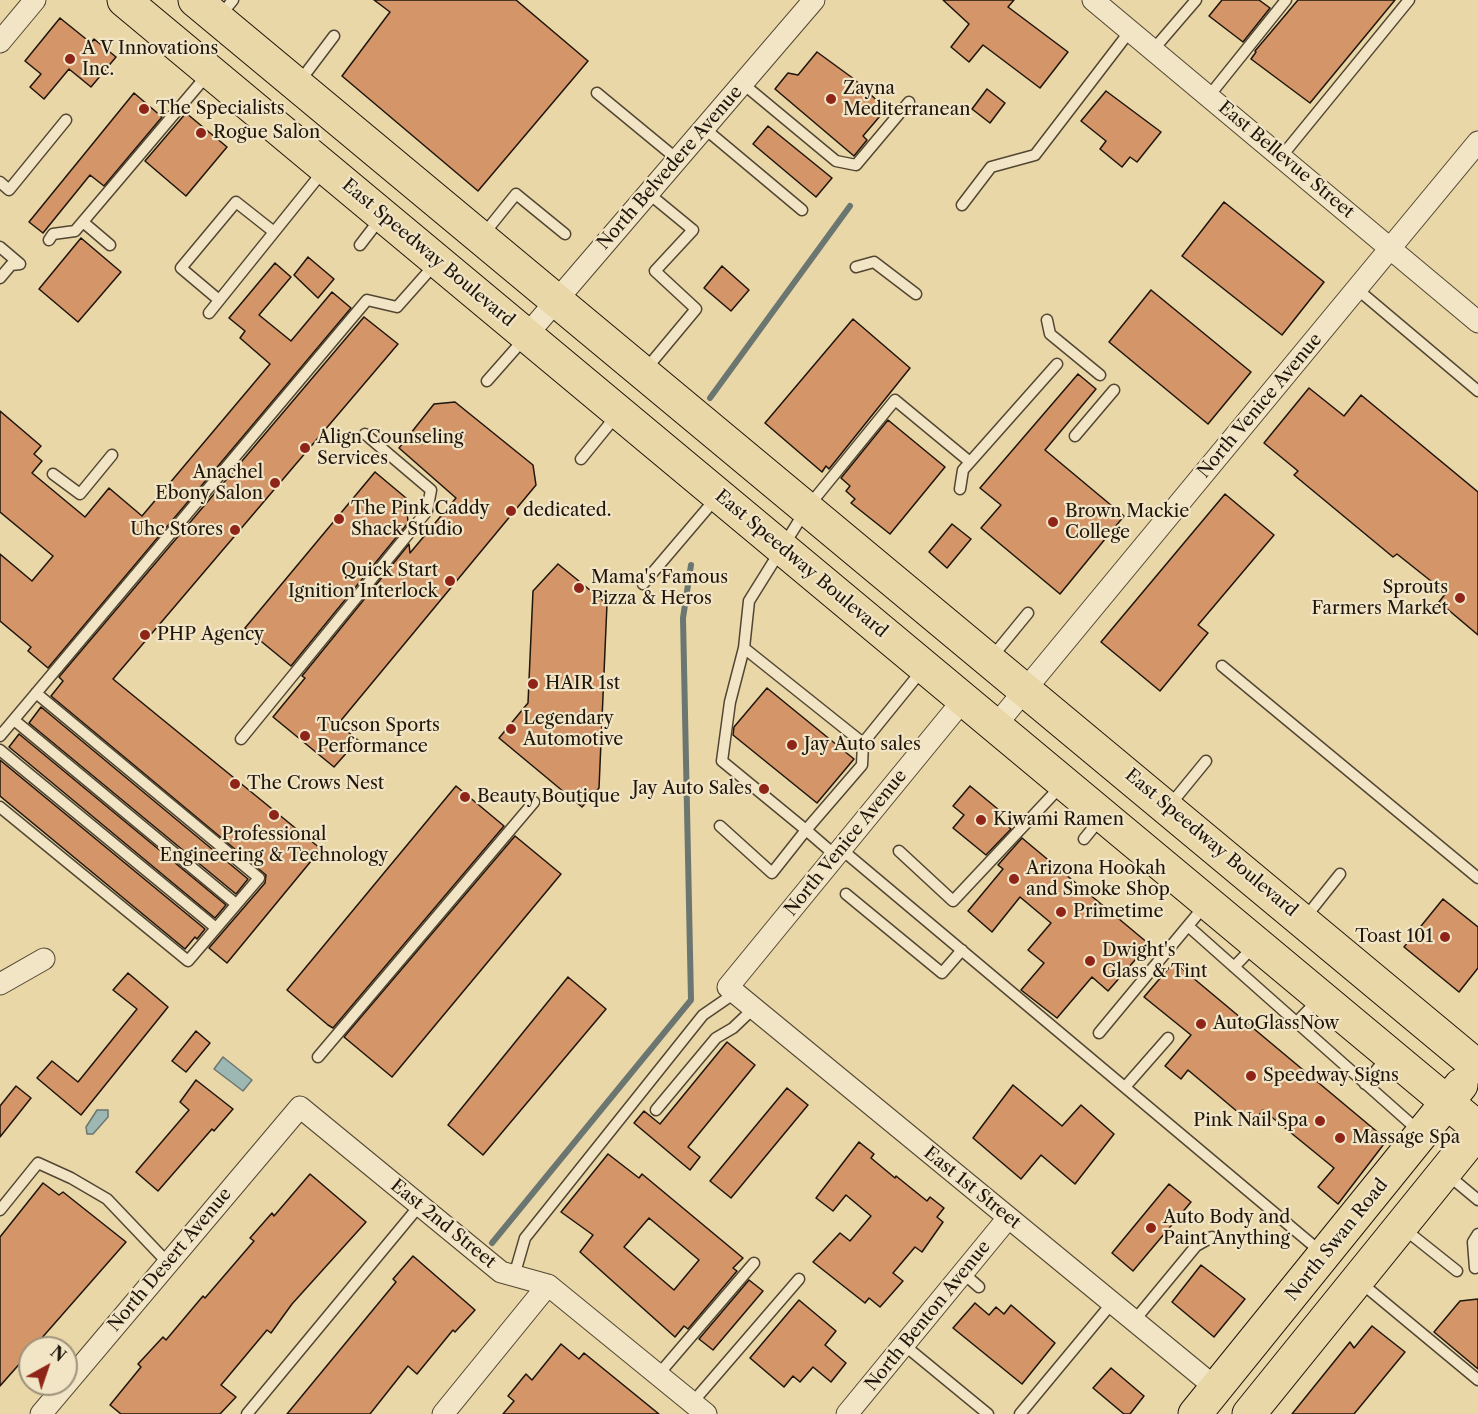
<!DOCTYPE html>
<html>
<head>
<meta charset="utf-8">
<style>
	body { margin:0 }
	#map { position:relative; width:1478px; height:1414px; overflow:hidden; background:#ead7a8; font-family:"Libre Caslon Text",serif }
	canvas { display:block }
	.north { position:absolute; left:18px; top:1336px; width:60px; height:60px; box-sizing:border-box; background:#f1e5c6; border:2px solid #9d927b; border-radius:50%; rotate:40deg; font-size:16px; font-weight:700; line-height:24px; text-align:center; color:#1f150b }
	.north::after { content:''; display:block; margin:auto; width:21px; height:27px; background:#8f2418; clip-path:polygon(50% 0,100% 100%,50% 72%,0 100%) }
</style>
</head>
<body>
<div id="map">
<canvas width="1478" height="1414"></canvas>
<div class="north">N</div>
</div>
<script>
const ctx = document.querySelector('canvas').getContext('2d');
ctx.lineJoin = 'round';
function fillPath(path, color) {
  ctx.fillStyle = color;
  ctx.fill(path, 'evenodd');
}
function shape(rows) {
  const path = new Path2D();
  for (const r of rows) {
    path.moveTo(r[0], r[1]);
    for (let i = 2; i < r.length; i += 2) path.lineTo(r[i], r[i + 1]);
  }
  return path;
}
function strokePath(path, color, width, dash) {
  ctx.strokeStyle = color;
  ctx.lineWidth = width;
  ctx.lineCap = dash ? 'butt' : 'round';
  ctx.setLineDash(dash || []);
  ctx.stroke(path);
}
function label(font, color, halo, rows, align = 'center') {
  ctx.font = font + ' "Libre Caslon Text",serif';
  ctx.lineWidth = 4.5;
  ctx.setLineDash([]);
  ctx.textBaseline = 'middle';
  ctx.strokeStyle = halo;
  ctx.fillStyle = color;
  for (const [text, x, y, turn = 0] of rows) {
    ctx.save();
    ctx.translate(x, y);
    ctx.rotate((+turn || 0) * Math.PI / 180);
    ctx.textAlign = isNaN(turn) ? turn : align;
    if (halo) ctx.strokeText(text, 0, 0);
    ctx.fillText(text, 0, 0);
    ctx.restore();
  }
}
const water = shape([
	[223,1057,252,1080,243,1091,214,1069,223,1057],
	[97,1110,108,1110,108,1117,93,1134,87,1134,86,1127,97,1110]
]);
fillPath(water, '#9db7b3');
strokePath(water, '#6b7670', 1.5);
strokePath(shape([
	[710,398,850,206],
	[492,1243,691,1000,683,618,691,565]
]), '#6b7670', 6);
const building = shape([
	[374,0,516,0,588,61,478,191,342,76,390,12,374,0],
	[943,0,1014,0,1008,7,1068,52,1040,88,983,45,969,62,951,47,969,24,943,0],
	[1222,0,1259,0,1270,8,1243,42,1209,16,1222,0],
	[1298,0,1395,0,1310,103,1251,59,1256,52,1255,51,1298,0],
	[60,18,91,43,94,39,116,57,91,87,69,69,44,99,30,87,41,74,25,61,60,18],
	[817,52,854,79,886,109,863,136,867,140,854,156,775,89,788,73,798,75,817,52],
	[987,89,1005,103,990,123,972,109,987,89],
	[1106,91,1161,132,1137,162,1130,157,1122,167,1100,149,1106,141,1081,121,1106,91],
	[134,93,162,117,104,186,90,175,43,233,29,222,134,93],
	[186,113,227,147,186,196,145,161,186,113],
	[768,126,832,178,816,197,753,144,768,126],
	[1224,202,1324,282,1282,335,1182,256,1224,202],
	[81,238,121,272,78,322,39,289,81,238],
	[308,257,334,279,318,298,294,275,308,257],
	[275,263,291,277,259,315,291,341,332,292,351,308,48,668,28,651,31,647,0,621,0,554,32,581,53,556,0,512,0,411,41,446,34,454,42,461,32,473,85,517,109,488,142,516,270,364,240,338,245,331,229,318,275,263],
	[722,266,749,290,731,311,704,288,722,266],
	[1151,290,1251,372,1208,424,1109,342,1151,290],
	[364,317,398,344,113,679,321,849,227,963,209,948,265,883,266,875,51,696,63,681,59,677,364,317],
	[853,319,910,368,829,469,826,466,822,472,765,423,853,319],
	[1078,374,1096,389,1045,450,1124,516,1060,594,981,528,1001,505,980,488,1078,374],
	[1309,388,1344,416,1361,395,1478,492,1478,635,1439,602,1446,593,1397,554,1393,557,1294,475,1298,471,1264,443,1309,388],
	[455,402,533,465,536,485,338,724,358,740,334,767,273,717,305,678,302,676,409,544,410,553,456,498,399,448,434,404,455,402],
	[888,420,945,467,890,534,851,503,855,499,846,491,850,486,841,478,888,420],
	[375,472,406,498,408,523,291,666,245,628,375,472],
	[1225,494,1274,535,1198,625,1208,633,1160,691,1101,642,1225,494],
	[952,524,971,539,947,568,929,552,952,524],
	[558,564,607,604,599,788,582,807,499,738,528,703,533,591,558,564],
	[767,688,854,759,817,803,733,735,734,727,767,688],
	[41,707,248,879,236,894,29,723,41,707],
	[19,734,226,905,215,918,9,747,19,734],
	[0,760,205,929,197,939,195,937,185,949,0,796,0,760],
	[456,786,504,826,333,1028,328,1025,287,990,456,786],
	[970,786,999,810,996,816,1011,829,986,855,953,828,964,815,953,806,970,786],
	[515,836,561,874,392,1077,344,1037,515,836],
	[1022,838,1149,944,1108,991,1092,977,1057,1018,1021,990,1044,963,1028,950,1051,923,1020,897,992,932,968,911,1003,869,998,865,1022,838],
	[1443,899,1478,927,1478,968,1459,992,1404,947,1443,899],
	[1174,962,1387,1140,1338,1204,1318,1187,1334,1168,1263,1110,1252,1124,1188,1070,1181,1079,1165,1066,1191,1035,1144,997,1174,962],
	[128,973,168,1007,81,1115,37,1078,52,1061,78,1082,137,1009,113,990,128,973],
	[568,977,606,1009,483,1155,448,1125,568,977],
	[196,1031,210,1043,186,1072,172,1061,196,1031],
	[727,1042,755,1065,688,1147,700,1157,690,1170,634,1123,644,1111,660,1124,727,1042],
	[196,1080,233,1109,214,1131,212,1129,158,1191,136,1172,189,1110,180,1102,196,1080],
	[1013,1085,1062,1126,1081,1105,1114,1134,1075,1184,1041,1155,1021,1179,973,1138,1013,1085],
	[16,1086,31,1098,0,1137,0,1106,16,1086],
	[787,1088,808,1105,731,1198,710,1181,787,1088],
	[859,1142,874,1154,871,1158,895,1178,896,1176,927,1201,930,1197,944,1208,937,1217,943,1222,922,1252,915,1247,893,1273,903,1281,880,1307,869,1298,865,1303,813,1262,840,1233,850,1241,871,1216,846,1195,833,1211,816,1198,859,1142],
	[608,1154,639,1178,642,1174,743,1258,733,1268,737,1271,688,1329,684,1326,675,1337,580,1252,593,1235,561,1212,608,1154],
	[649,1218,699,1260,674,1290,624,1247,649,1218],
	[310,1174,366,1222,292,1304,271,1333,267,1330,221,1385,236,1397,220,1414,121,1414,110,1405,141,1367,138,1364,163,1337,166,1340,203,1296,205,1298,254,1241,250,1238,272,1213,274,1216,310,1174],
	[43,1183,59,1195,63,1192,126,1242,33,1348,30,1348,30,1352,0,1386,0,1237,43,1183],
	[1169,1184,1191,1202,1133,1271,1112,1253,1169,1184],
	[413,1256,475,1310,455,1332,453,1330,417,1374,408,1366,370,1414,287,1414,396,1282,393,1279,413,1256],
	[1201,1265,1245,1299,1214,1337,1172,1302,1201,1265],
	[749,1280,763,1291,713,1350,699,1339,749,1280],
	[1478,1299,1478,1369,1434,1332,1460,1301,1478,1299],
	[799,1300,836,1331,825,1345,846,1363,831,1382,813,1367,800,1382,793,1376,784,1387,750,1358,799,1300],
	[975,1303,989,1315,996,1307,1004,1314,1011,1305,1055,1343,1022,1384,953,1328,975,1303],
	[1372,1326,1405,1352,1354,1414,1292,1414,1350,1342,1354,1348,1372,1326],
	[561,1344,579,1359,584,1353,659,1414,503,1414,514,1401,508,1396,526,1374,532,1380,561,1344],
	[1111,1368,1144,1396,1130,1414,1124,1414,1093,1388,1111,1368]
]);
fillPath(building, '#d49568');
strokePath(building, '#1f150b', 1.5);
const lane = shape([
	[220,16,233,0],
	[1153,50,1196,0],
	[300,81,334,36],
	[742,83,836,161,856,165,909,102],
	[597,93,677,159],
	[1209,96,1286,0],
	[704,128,802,210],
	[1281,157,1409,0],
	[0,182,9,190,66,120],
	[962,205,991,167,1035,155,1130,31],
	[83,222,110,245],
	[483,235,516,194,565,234],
	[49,240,53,234,75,231,208,74],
	[360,245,380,219],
	[0,247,20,264],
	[856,267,874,262,916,294],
	[0,278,11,265,20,264],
	[1357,289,1478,391],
	[219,300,181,268,236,202,274,232],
	[209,313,324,170],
	[1047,320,1050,334,1100,375],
	[646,369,696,309,655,271,693,230,648,193],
	[487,381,524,339],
	[1075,436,1114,390],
	[581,459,616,416],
	[53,474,80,494,112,455],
	[960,489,963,470,1057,364],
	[643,584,717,497],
	[992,657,1028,613],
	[1222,666,1478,878],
	[923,669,863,743,744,648,749,601,807,508,895,400,970,462],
	[14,720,236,904],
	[0,736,367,300,397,307,436,263],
	[241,739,427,511,431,490,365,434],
	[0,750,216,928],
	[1170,805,1206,761],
	[0,807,188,961,259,878,36,693],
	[720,826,772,873,806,830,722,761,730,702,744,648],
	[1084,839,1101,818],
	[841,849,1321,1252],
	[899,851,953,901,1061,786],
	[836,856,806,830,862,765,863,743],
	[846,894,942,973,962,950],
	[1305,918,1340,874],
	[1188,926,1419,1131],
	[1234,967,1255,945],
	[1296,1023,1319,999],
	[1099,1033,1206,904],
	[318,1057,534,802],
	[1365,1084,1388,1056],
	[1125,1087,1168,1038],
	[656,1110,716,1038,733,1028,754,1008],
	[1448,1175,1478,1200],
	[0,1210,38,1163,71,1178,107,1199,168,1263],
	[1403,1228,1457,1271],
	[1475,1268,1473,1242,1478,1234],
	[963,1273,979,1287],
	[514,1276,525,1238,703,1015,735,993],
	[1360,1282,1478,1380],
	[1134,1321,1196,1246,1212,1237],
	[904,1345,988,1414],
	[658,1375,754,1263],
	[692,1403,799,1279],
	[247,1414,420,1205],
	[1020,1414,1112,1303]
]);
const street = shape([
	[1093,0,1478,322],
	[0,42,35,0],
	[526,336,814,0],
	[964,699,728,987,1216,1388],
	[996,725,1478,142],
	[0,984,44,959],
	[41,1414,300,1107,501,1272,548,1285,706,1414],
	[443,1414,548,1285],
	[847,1414,1008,1218]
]);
const primary = shape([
	[124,0,1478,1128],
	[195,0,1478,1067],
	[1195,1414,1461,1085],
	[1249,1414,1478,1131]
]);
strokePath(lane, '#524632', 13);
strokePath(street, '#524632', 23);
strokePath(primary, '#1f150b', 35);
strokePath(lane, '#f1e5c6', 10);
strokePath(street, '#f1e5c6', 21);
strokePath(primary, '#ead7a8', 33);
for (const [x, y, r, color] of [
	[70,59,6,"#8f2418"],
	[831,99,6,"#8f2418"],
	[144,109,6,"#8f2418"],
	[201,133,6,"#8f2418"],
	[305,448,6,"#8f2418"],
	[275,483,6,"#8f2418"],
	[511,511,6,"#8f2418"],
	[339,519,6,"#8f2418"],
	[1053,522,6,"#8f2418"],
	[235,530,6,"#8f2418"],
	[450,581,6,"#8f2418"],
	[579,588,6,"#8f2418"],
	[1460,598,6,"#8f2418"],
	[145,635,6,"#8f2418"],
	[533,684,6,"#8f2418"],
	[511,729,6,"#8f2418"],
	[305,736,6,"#8f2418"],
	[792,745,6,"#8f2418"],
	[235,784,6,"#8f2418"],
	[764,789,6,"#8f2418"],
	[465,797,6,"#8f2418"],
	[274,815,6,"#8f2418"],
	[981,820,6,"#8f2418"],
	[1014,879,6,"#8f2418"],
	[1061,912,6,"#8f2418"],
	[1445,937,6,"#8f2418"],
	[1090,961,6,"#8f2418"],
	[1201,1024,6,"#8f2418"],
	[1251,1076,6,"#8f2418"],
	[1320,1121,6,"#8f2418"],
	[1340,1138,6,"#8f2418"],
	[1151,1228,6,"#8f2418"]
]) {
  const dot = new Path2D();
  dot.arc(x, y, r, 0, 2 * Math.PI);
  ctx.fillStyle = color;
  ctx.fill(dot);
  strokePath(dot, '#f1e5c6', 2);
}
label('18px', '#1f150b', '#f1e5c6', [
	["A V Innovations",82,49],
	["Inc.",82,70],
	["Zayna",843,89],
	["Mediterranean",843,110],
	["The Specialists",156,109],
	["Rogue Salon",213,133],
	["Align Counseling",317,438],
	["Services",317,459],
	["Anachel",263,473,"right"],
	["Ebony Salon",263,494,"right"],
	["The Pink Caddy",351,509],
	["Shack Studio",351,530],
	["dedicated.",523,511],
	["Brown Mackie",1065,512],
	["College",1065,533],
	["Uhc Stores",223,530,"right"],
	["Quick Start",438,571,"right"],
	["Ignition Interlock",438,592,"right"],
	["Mama's Famous",591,578],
	["Pizza & Heros",591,599],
	["Sprouts",1448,588,"right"],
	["Farmers Market",1448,609,"right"],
	["PHP Agency",157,635],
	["HAIR 1st",545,684],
	["Legendary",523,719],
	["Automotive",523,740],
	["Tucson Sports",317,726],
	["Performance",317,747],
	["Jay Auto sales",804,745],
	["The Crows Nest",247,784],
	["Jay Auto Sales",752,789,"right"],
	["Beauty Boutique",477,797],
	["Kiwami Ramen",993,820],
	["Professional",274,835,"center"],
	["Engineering & Technology",274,856,"center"],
	["Arizona Hookah",1026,869],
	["and Smoke Shop",1026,890],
	["Primetime",1073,912],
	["Toast 101",1433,937,"right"],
	["Dwight's",1102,951],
	["Glass & Tint",1102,972],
	["AutoGlassNow",1213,1024],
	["Speedway Signs",1263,1076],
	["Pink Nail Spa",1308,1121,"right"],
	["Massage Spa",1352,1138],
	["Auto Body and",1163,1218],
	["Paint Anything",1163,1239]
], 'left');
label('18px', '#1f150b', '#f1e5c6', [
	["East Bellevue Street",1286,160,40],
	["North Belvedere Avenue",670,168,-49],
	["East Speedway Boulevard",428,253,40],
	["North Venice Avenue",1260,406,-50],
	["East Speedway Boulevard",801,564,40],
	["North Venice Avenue",846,843,-51],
	["East Speedway Boulevard",1211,843,40],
	["East 1st Street",972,1188,39],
	["East 2nd Street",443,1224,39],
	["North Swan Road",1337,1240,-51],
	["North Desert Avenue",170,1260,-50],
	["North Benton Avenue",928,1316,-51]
]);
</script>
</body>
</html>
